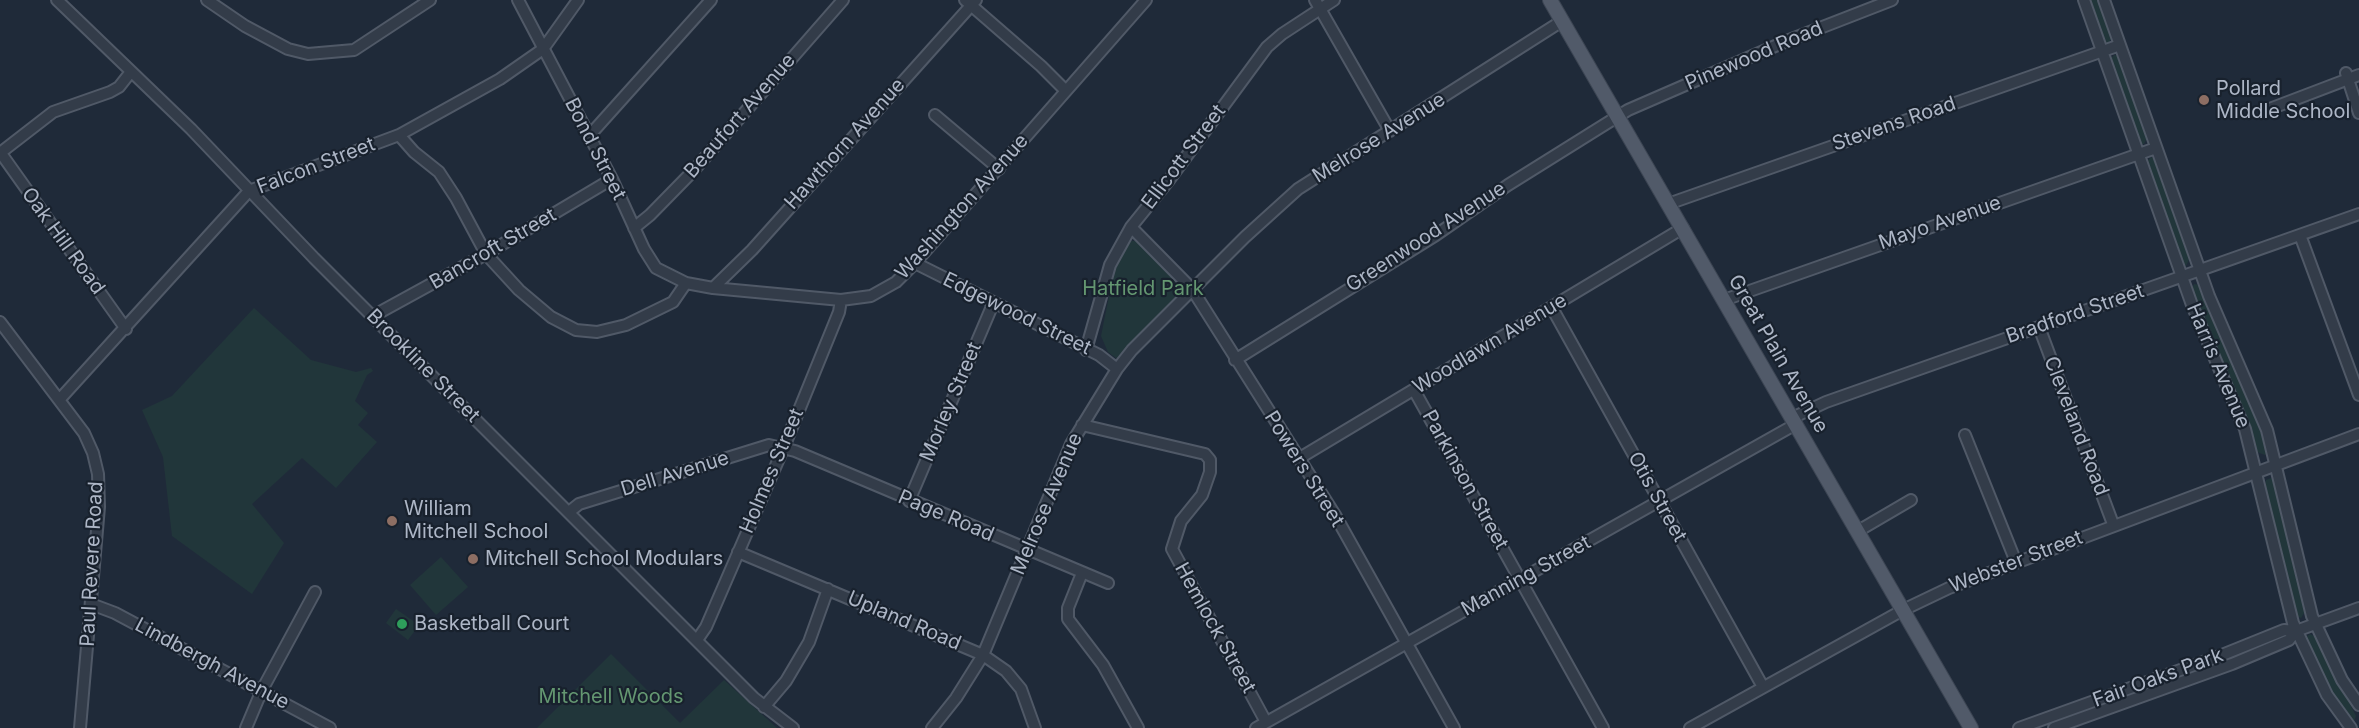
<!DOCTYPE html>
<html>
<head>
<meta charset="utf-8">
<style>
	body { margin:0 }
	canvas { display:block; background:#1f2a39 }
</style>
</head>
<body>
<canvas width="2359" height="728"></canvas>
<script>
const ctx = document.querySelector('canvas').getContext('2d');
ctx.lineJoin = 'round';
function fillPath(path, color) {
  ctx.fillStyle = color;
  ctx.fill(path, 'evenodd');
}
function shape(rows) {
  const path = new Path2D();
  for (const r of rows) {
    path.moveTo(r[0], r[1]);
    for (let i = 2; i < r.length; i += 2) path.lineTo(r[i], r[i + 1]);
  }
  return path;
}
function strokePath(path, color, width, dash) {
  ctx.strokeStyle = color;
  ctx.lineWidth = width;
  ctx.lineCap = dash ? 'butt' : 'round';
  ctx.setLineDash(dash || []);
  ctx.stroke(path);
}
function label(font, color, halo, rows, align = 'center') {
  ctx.font = font + ' Inter,sans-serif';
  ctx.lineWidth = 4.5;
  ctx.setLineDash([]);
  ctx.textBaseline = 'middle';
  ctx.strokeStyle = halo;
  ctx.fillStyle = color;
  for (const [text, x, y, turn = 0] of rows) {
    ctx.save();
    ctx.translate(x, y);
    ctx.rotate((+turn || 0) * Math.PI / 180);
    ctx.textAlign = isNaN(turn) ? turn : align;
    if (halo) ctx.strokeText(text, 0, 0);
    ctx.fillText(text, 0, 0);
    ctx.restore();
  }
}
fillPath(shape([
	[2088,0,2100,0,2112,36,2109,43,2104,43],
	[2114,55,2119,56,2148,136,2144,144,2139,144,2110,60],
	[2151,157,2155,159,2190,258,2186,266,2182,265,2146,163],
	[1131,241,1139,241,1176,277,1182,287,1181,295,1124,355,1116,358,1108,352,1101,336,1114,272,1124,251],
	[2194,284,2199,285,2260,425,2268,452,2265,455,2257,452,2240,404,2191,291],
	[254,308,311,360,356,372,371,368,373,371,367,375,355,401,368,413,358,425,377,442,336,488,302,458,252,504,284,543,252,594,172,536,163,457,142,410,172,396],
	[2271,478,2276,483,2306,610,2301,618,2296,616,2278,547,2265,486,2266,480],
	[441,557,468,587,436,615,410,585],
	[396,609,419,625,408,640,386,623],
	[2310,634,2316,637,2356,716,2354,721,2335,700,2305,638],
	[611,654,680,723,724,680,777,728,537,728],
	[2217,661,2218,665,2107,704,2106,702]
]), '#21363a');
const minor = shape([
	[57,0,191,129,314,258,754,698,793,728],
	[207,0,245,26,288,49,308,54,354,50,430,0],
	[518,0,612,179,644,249,656,268,686,283],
	[965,0,1041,66,1066,91],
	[1315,0,1390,131],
	[2084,0,2192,305,2245,429,2293,623,2327,695,2351,728],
	[2104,0,2209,296,2267,430,2312,616,2342,680,2359,705],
	[2346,73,2359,113],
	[2267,110,2359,75],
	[935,115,999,169],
	[399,135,414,152,439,172,456,198,486,254,519,290,551,317,576,330,597,332,626,325,673,302,686,283,713,288,841,300,871,296,896,282,915,263,1146,0],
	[589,136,711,0],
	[0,152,126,329],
	[0,153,53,112,110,92,119,87,130,73],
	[1668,204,2120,45],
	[1131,227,1192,289,1335,515,1454,728],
	[634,228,650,215,695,169,843,0],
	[2300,235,2359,395],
	[915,263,1099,355,1117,369],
	[713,288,752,250,976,0],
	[1724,300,2156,148],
	[1552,308,1763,687],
	[373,316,486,254,612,179],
	[0,322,84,433,93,453,98,474,99,507,80,728],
	[2039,327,2113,524],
	[1086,350,1110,265,1131,227,1169,180,1267,47,1282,34,1334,0],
	[1235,360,1436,235,1508,185,1628,110,1789,40,1892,0],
	[1414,390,1603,728],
	[60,399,249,191,399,135,500,79,543,49,578,0],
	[1792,418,1826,402,2359,214],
	[1082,425,1205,454,1210,460,1210,472,1202,495,1181,521,1172,549,1266,722],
	[1965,435,2016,562],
	[1298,459,1683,228],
	[909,501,993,304],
	[569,512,579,504,769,445,795,451,1108,583],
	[1858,531,1911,500],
	[738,552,983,655,1006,671,1021,689,1035,728],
	[1082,573,1068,608,1068,619,1103,665,1138,728],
	[91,604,115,613,330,728],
	[697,640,706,627,784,447,839,312,841,300],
	[764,707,786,681,809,642,828,589],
	[246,728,262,690,315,592],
	[932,728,956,698,983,655,1071,444,1117,369,1132,350,1245,237,1298,189,1562,21],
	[1256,728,1796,424],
	[1690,728,1903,610,1949,588,2359,434],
	[2019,728,2222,655,2284,630,2296,631,2359,608],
	[2054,728,2232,664,2289,640,2296,631]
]);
const major = shape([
	[1550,0,1971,728]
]);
strokePath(minor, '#505967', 14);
strokePath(major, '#3c4553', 16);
strokePath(minor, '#333c49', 10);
strokePath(major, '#515a69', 14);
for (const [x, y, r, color] of [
	[2204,100,6,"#8d6e63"],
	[392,521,6,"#8d6e63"],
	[473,559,6,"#8d6e63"],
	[402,624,6,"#2e9e5b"]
]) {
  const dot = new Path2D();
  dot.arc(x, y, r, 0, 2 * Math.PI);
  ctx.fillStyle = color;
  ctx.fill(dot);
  strokePath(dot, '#18212d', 2);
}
label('20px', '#adb6c6', '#18212d', [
	["Pinewood Road",1754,56,-23],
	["Beaufort Avenue",740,116,-49],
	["Stevens Road",1894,124,-19],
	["Melrose Avenue",1379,138,-32],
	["Hawthorn Avenue",845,144,-48],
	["Bond Street",595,149,63],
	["Ellicott Street",1184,157,-53],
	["Falcon Street",316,166,-21],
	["Washington Avenue",962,207,-48],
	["Mayo Avenue",1940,223,-19],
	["Greenwood Avenue",1426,237,-33],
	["Oak Hill Road",63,241,54],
	["Bancroft Street",493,249,-30],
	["Edgewood Street",1017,314,26],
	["Bradford Street",2075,314,-19],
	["Woodlawn Avenue",1490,344,-31],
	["Great Plain Avenue",1778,354,60],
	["Brookline Street",423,366,45],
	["Harris Avenue",2218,366,67],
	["Morley Street",951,402,-67],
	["Cleveland Road",2076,426,69],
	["Powers Street",1304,469,58],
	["Holmes Street",772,471,-67],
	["Dell Avenue",675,474,-17],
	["Parkinson Street",1465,480,61],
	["Otis Street",1657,497,61],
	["Melrose Avenue",1047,504,-67],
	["Page Road",946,516,23],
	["Webster Street",2016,562,-21],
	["Paul Revere Road",92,564,-87],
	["Manning Street",1526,576,-29],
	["Upland Road",904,621,23],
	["Hemlock Street",1215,628,61],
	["Lindbergh Avenue",212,664,28],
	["Fair Oaks Park",2158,678,-20]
]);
label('20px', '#adb6c6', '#18212d', [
	["Pollard",2216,89],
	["Middle School",2216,112],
	["William",404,509],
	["Mitchell School",404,532],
	["Mitchell School Modulars",485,559],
	["Basketball Court",414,624]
], 'left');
label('20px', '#649771', '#18212d', [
	["Hatfield Park",1143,289],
	["Mitchell Woods",611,697]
]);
</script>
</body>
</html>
